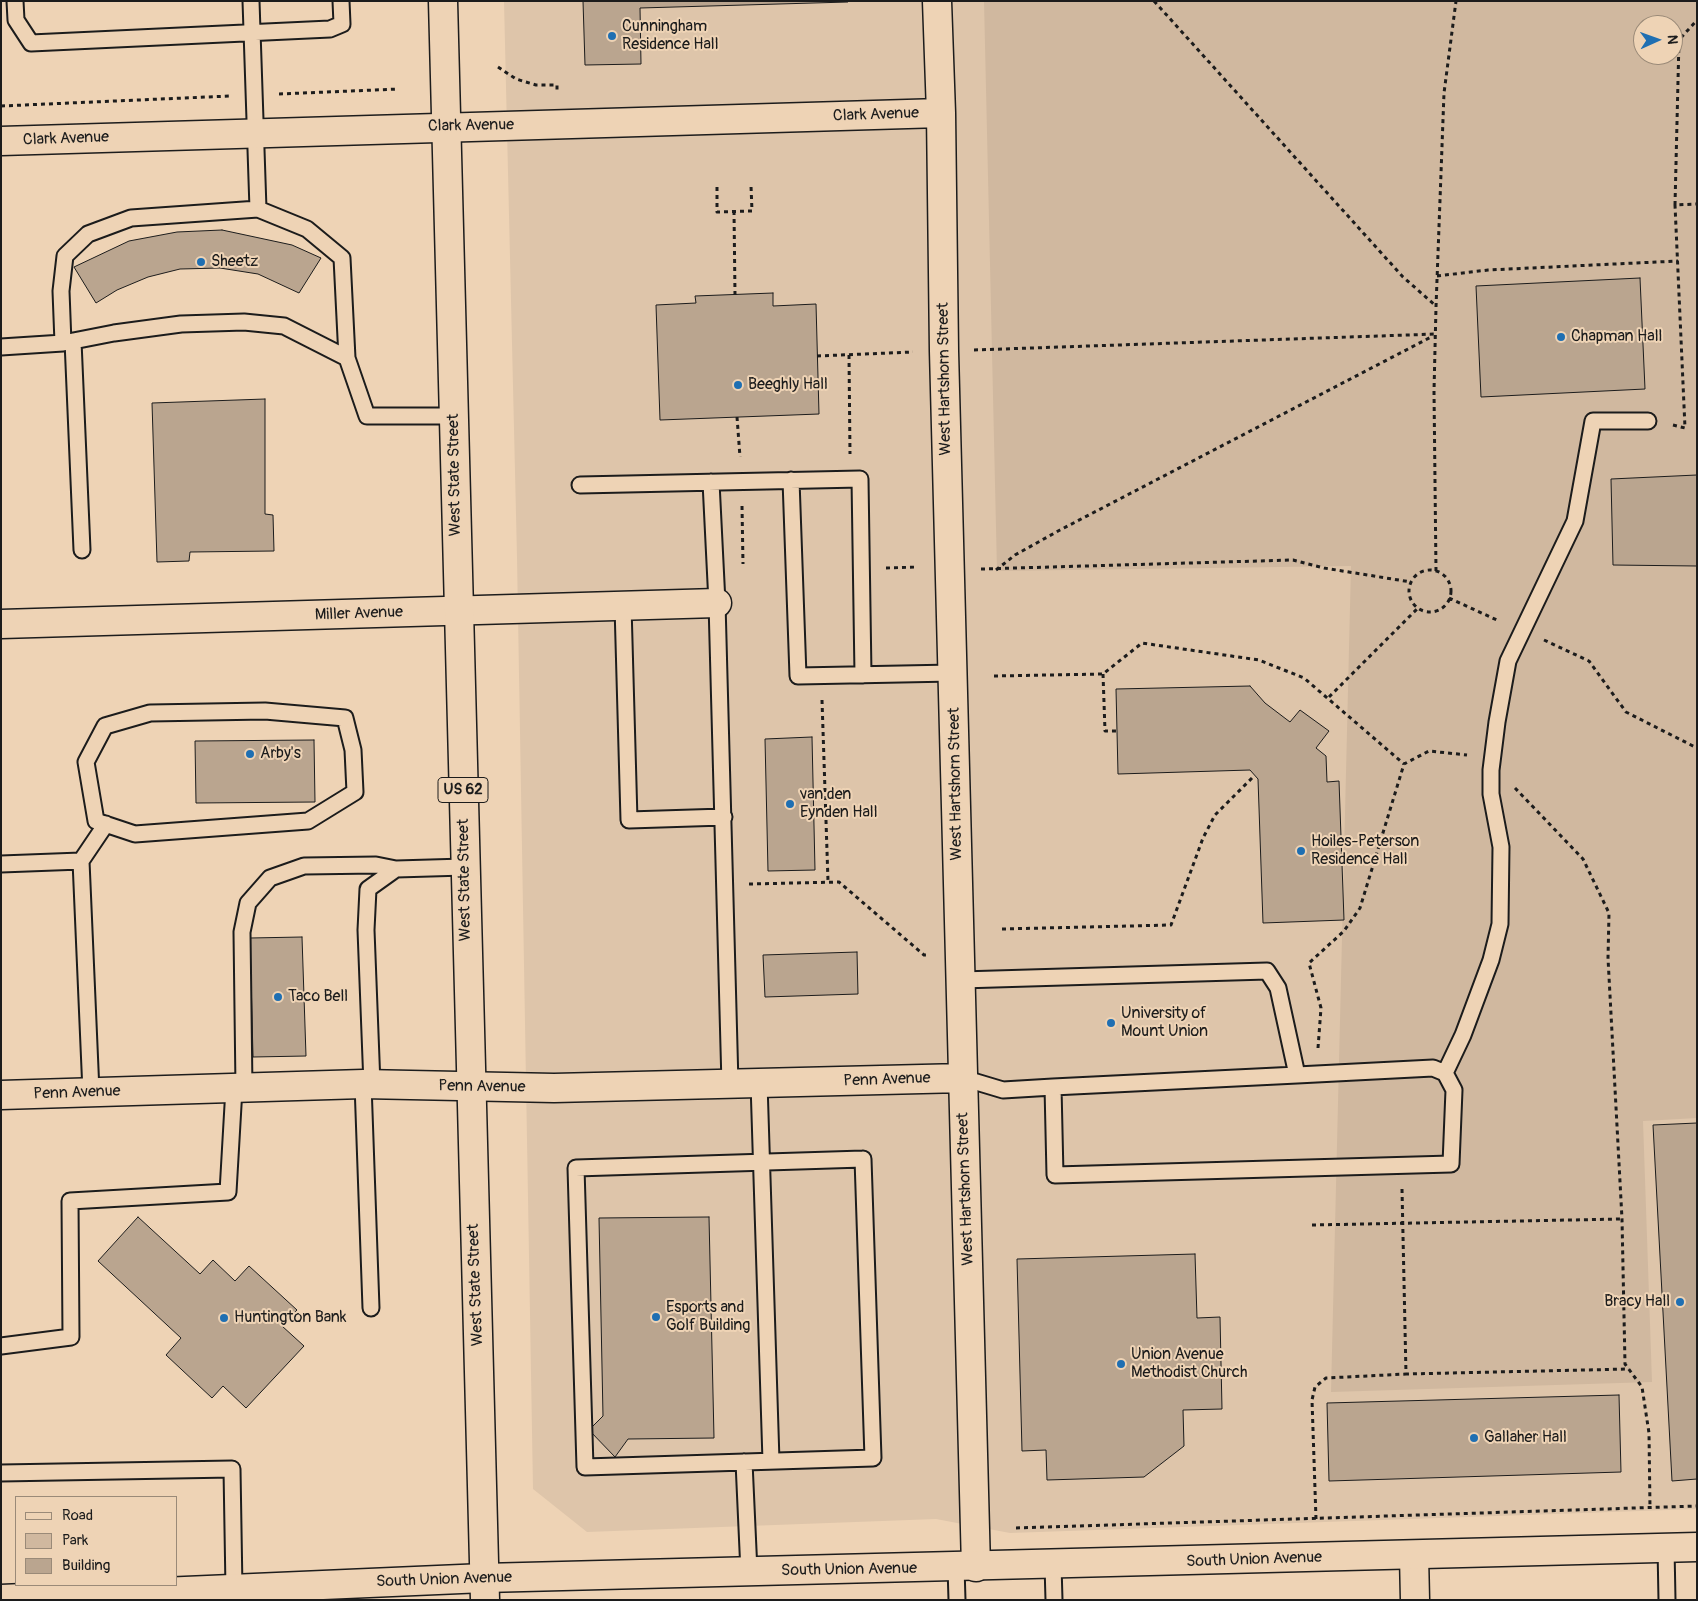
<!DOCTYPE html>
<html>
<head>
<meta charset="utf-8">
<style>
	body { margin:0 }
	#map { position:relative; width:1698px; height:1601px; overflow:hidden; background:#eed3b5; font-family:Pangolin,sans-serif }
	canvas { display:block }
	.frame { position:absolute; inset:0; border:2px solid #1c1c1c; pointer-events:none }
	.legend { position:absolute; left:15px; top:1496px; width:162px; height:90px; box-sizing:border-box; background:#eed3b5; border:1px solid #9a8a78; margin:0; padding:6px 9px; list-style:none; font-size:15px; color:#1c1c1c }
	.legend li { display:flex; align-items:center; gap:10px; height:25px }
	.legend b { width:25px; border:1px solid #9a8a78 }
	.north { position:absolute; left:1633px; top:15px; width:50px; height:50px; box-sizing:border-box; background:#eed3b5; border:1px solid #9a8a78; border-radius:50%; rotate:88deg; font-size:14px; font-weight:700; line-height:20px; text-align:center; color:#1c1c1c }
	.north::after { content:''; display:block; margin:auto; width:18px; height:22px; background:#1f6fb2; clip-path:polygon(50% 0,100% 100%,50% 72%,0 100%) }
</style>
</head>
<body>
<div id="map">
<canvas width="1698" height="1601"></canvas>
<div class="frame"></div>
<ul class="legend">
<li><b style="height:6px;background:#eed3b5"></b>Road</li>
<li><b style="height:14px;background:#d0b89f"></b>Park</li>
<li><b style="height:14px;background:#baa58f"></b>Building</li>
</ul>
<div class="north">N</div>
</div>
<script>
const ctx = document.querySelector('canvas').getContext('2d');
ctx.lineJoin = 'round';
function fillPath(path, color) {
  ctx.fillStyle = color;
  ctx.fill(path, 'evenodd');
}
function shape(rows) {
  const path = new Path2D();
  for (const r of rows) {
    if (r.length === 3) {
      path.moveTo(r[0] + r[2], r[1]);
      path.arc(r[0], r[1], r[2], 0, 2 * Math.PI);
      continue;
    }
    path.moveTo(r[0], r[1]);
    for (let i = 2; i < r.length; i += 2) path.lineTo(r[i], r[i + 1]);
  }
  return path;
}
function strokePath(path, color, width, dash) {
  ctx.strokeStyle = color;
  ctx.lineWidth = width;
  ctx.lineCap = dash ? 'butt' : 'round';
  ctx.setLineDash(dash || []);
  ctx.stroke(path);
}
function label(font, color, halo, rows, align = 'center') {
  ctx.font = font + ' Pangolin,sans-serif';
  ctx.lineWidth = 4;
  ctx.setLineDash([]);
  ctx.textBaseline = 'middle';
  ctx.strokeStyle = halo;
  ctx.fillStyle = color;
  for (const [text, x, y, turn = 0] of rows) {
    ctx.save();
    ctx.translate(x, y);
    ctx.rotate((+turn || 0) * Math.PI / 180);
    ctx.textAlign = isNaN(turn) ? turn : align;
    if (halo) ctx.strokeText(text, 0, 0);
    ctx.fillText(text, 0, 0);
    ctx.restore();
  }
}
fillPath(shape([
	[504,1,1697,1,1697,1509,1010,1533,936,1519,587,1532,533,1489,517,557],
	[1643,25,1673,25,1673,55,1643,55]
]), '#dec5aa');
fillPath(shape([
	[984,1,1697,1,1697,1118,1643,1121,1652,1382,1331,1392,1351,566,997,571],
	[1643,25,1673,25,1673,55,1643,55]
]), '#d0b89f');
const building = shape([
	[583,1,848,1,848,2,640,8,641,64,585,65,583,1],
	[222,230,292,245,321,258,299,293,258,274,220,268,180,269,148,277,117,290,96,303,74,267,129,241,177,232,222,230],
	[1640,278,1645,389,1481,397,1476,286,1640,278],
	[773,293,773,306,816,304,819,414,660,420,656,305,696,303,695,296,773,293],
	[265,399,265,514,273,515,274,551,190,552,189,561,157,562,152,403,265,399],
	[1697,475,1697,566,1613,565,1611,479,1697,475],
	[1250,686,1265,703,1290,722,1300,710,1329,731,1316,748,1326,756,1327,782,1339,781,1344,920,1263,923,1258,779,1250,770,1118,774,1116,689,1250,686],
	[812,737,815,870,768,871,765,739,812,737],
	[314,740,315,802,196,803,195,741,314,740],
	[302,937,306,1056,253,1057,250,938,302,937],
	[857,952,858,994,765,997,763,955,857,952],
	[1697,1123,1697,1479,1672,1481,1653,1125,1697,1123],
	[138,1217,200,1274,213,1260,235,1281,249,1266,297,1310,282,1326,304,1346,246,1408,223,1386,212,1398,166,1355,181,1338,98,1261,138,1217],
	[709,1217,714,1438,628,1439,615,1457,589,1430,603,1416,599,1218,709,1217],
	[1195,1254,1197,1318,1220,1317,1222,1409,1183,1410,1184,1446,1144,1477,1047,1480,1046,1450,1022,1451,1017,1259,1195,1254],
	[1619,1395,1621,1472,1329,1481,1327,1403,1619,1395]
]);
fillPath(building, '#baa58f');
strokePath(building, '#1c1c1c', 1);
const service = shape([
	[15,1,16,20,31,43,330,29,342,24,341,1],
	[251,1,258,209,307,229,342,258,347,358],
	[73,341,82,550],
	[63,343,61,291,65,256,88,234,131,218,258,209],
	[1,347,63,343,114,333,181,324,244,322,284,326,347,358,367,416,453,416],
	[791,480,798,676,953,673],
	[711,482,717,603,730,1084],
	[580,485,860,479,863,675],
	[623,606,629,820,724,817],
	[265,711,345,718,353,750,355,792,308,821,135,834,96,821,86,762,105,726,150,713,265,711],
	[81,861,91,1092],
	[1,864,81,861,106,824],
	[961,980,1267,971,1278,988,1297,1075],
	[1445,1073,1463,1035,1491,960,1500,924,1501,847,1491,794,1491,770,1497,722,1508,661,1575,521,1593,421,1648,421],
	[963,1078,1003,1090,1053,1087,1297,1075,1433,1068,1445,1073,1454,1090,1451,1164,1055,1175,1053,1087],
	[759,1083,771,1461],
	[363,1084,371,1308],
	[372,1085,366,930,368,889,396,869,465,867],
	[244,1088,242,932,248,903,270,878,304,866,376,865,396,869],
	[863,1159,873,1458,585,1467,576,1168,863,1159],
	[1,1346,71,1337,70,1201,228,1192,234,1088],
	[744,1462,749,1572],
	[1,1473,232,1469,234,1589],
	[1666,1548,1667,1600],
	[1053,1565,1054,1600],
	[956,1567,957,1600]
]);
const minor = shape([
	[937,1,941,113,944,351,976,1567],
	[1,141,941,113],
	[1,624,717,603],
	[1,1095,363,1084,554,1088,963,1078],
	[1414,1555,1415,1600]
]);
const secondary = shape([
	[1,1599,484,1578,1697,1547]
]);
const trunk = shape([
	[443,1,485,1600]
]);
strokePath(service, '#1c1c1c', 19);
strokePath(minor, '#1c1c1c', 31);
strokePath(secondary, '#1c1c1c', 31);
strokePath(trunk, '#1c1c1c', 31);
strokePath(shape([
	[1154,1,1403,277,1436,306],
	[498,67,516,79,536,85,557,85,557,93],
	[279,94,398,89],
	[1,106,230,96],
	[717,187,717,212,752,211,751,186],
	[1675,205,1679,40,1697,20],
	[734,211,735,295],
	[1437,276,1488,270,1678,261],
	[974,350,1436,334],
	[849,355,850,454],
	[817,356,913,352],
	[737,417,740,457],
	[1673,425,1685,428,1675,205,1697,204],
	[742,506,743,564],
	[886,568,918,567],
	[981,569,1293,560,1324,568,1411,582],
	[996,570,1015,555,1060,530,1433,336],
	[1430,591,21],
	[1436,571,1434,391,1436,307,1444,93,1456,1],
	[1449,598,1499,621],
	[1544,640,1589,661,1626,712,1697,748],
	[1103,674,1105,731,1117,731],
	[994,676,1103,674,1142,643,1259,660,1304,678,1404,764],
	[1329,697,1418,608],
	[822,700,828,881],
	[1515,788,1583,859,1609,913,1608,958,1622,1219,1625,1364,1642,1387,1649,1433,1650,1508],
	[749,884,839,882,924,955,928,955],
	[1002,929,1171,925,1203,838,1215,815,1254,776],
	[1318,1048,1321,1008,1309,963,1344,931,1360,908,1404,764,1429,751,1467,755],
	[1402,1189,1406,1374,1629,1369],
	[1312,1225,1622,1219],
	[1316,1519,1312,1400,1315,1387,1326,1378,1406,1374],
	[1016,1528,1697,1506]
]), '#1c1c1c', 3, [4, 4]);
strokePath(service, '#eed3b5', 15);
strokePath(minor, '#eed3b5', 28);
strokePath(secondary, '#eed3b5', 28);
strokePath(trunk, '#eed3b5', 28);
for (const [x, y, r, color] of [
	[612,36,5,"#1f6fb2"],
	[201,262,5,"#1f6fb2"],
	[1561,337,5,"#1f6fb2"],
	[738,385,5,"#1f6fb2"],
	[250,754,5,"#1f6fb2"],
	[790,804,5,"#1f6fb2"],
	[1301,851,5,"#1f6fb2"],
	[278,997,5,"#1f6fb2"],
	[1111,1023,5,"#1f6fb2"],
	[1680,1302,5,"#1f6fb2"],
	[656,1317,5,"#1f6fb2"],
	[224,1318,5,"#1f6fb2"],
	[1121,1364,5,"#1f6fb2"],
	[1474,1438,5,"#1f6fb2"]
]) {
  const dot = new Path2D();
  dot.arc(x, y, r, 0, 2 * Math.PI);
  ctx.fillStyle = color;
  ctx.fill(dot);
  strokePath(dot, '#eed3b5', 2);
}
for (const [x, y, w] of [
	[463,790,50]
]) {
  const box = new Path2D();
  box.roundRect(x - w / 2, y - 12.5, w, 25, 4);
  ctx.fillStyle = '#eed3b5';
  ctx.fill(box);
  strokePath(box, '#1c1c1c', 1);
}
label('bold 15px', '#1c1c1c', null, [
	["US 62",463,790]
]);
label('16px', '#1c1c1c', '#eed3b5', [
	["Cunningham",622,27],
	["Residence Hall",622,45],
	["Sheetz",211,262],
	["Chapman Hall",1571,337],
	["Beeghly Hall",748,385],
	["Arby's",260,754],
	["van den",800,795],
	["Eynden Hall",800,813],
	["Hoiles-Peterson",1311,842],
	["Residence Hall",1311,860],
	["Taco Bell",288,997],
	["University of",1121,1014],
	["Mount Union",1121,1032],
	["Bracy Hall",1670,1302,"right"],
	["Esports and",666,1308],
	["Golf Building",666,1326],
	["Huntington Bank",234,1318],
	["Union Avenue",1131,1355],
	["Methodist Church",1131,1373],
	["Gallaher Hall",1484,1438]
], 'left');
label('16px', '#1c1c1c', '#eed3b5', [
	["Clark Avenue",876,115,-2],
	["Clark Avenue",471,126,-1],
	["Clark Avenue",66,139,-2],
	["West Hartshorn Street",945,379,-91],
	["West State Street",455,475,-91],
	["Miller Avenue",359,614,-2],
	["West Hartshorn Street",956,784,-91],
	["West State Street",465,880,-91],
	["Penn Avenue",887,1080,-2],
	["Penn Avenue",482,1087,1],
	["Penn Avenue",77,1093,-2],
	["West Hartshorn Street",966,1189,-92],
	["West State Street",476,1285,-92],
	["South Union Avenue",1254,1560,-2],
	["South Union Avenue",849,1570,-1],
	["South Union Avenue",444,1580,-2]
]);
</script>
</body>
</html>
